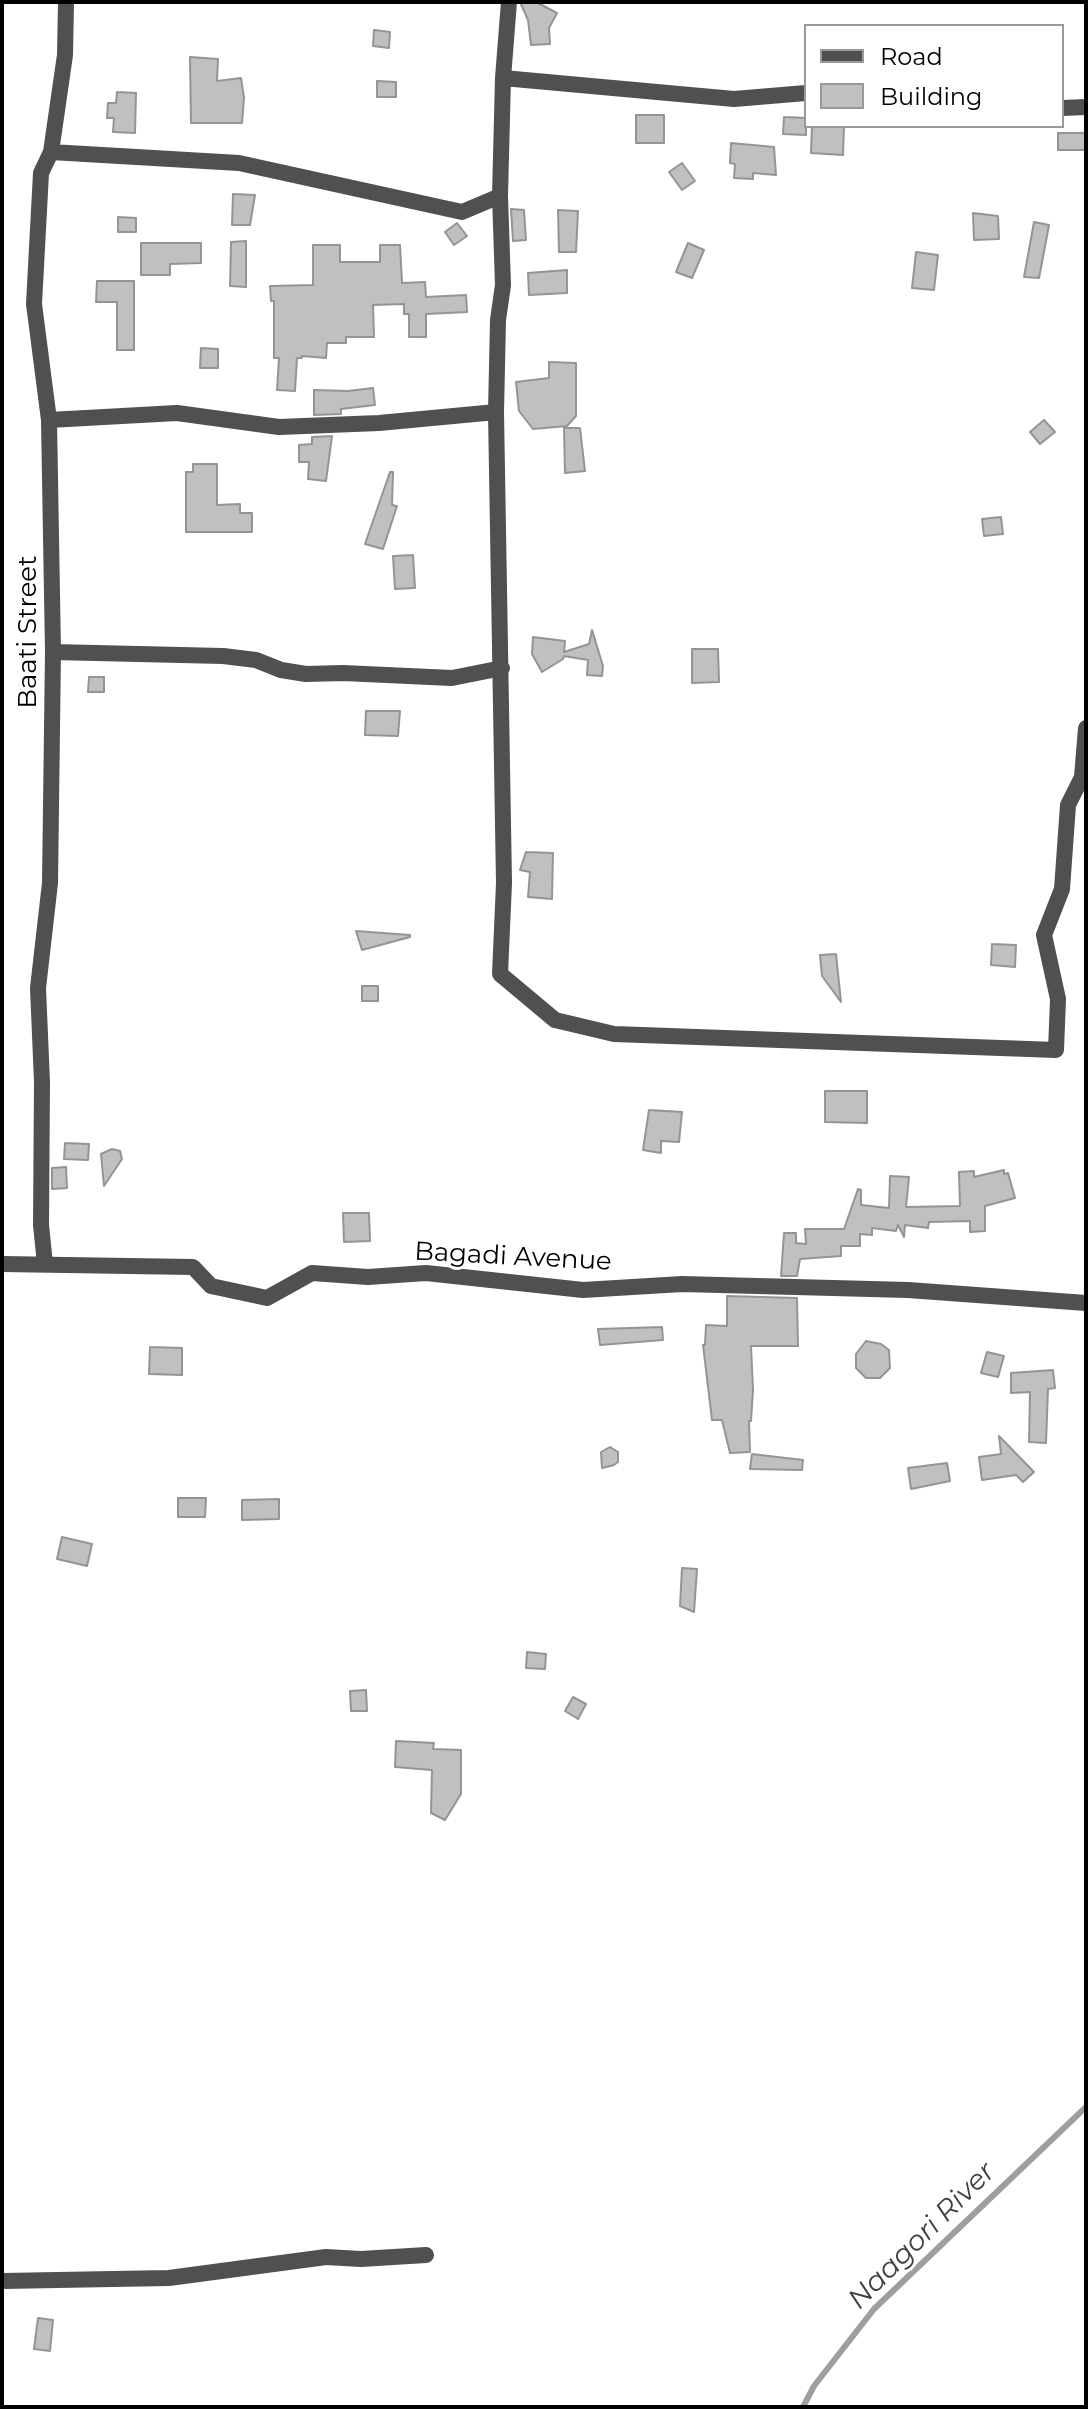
<!DOCTYPE html>
<html>
<head>
<meta charset="utf-8">
<style>
	body { margin:0 }
	#map { position:relative; width:1088px; height:2409px; overflow:hidden; background:#fff; font-family:Montserrat,sans-serif }
	canvas { display:block }
	.frame { position:absolute; inset:0; border:4px solid #000; pointer-events:none }
	.legend { position:absolute; left:804px; top:24px; width:260px; height:104px; box-sizing:border-box; background:#fff; border:2px solid #999; margin:0; padding:10px 14px; list-style:none; font-size:24px; color:#000 }
	.legend li { display:flex; align-items:center; gap:16px; height:40px }
	.legend b { width:40px; border:2px solid #999 }
</style>
</head>
<body>
<div id="map">
<canvas width="1088" height="2409"></canvas>
<div class="frame"></div>
<ul class="legend">
<li><b style="height:10px;background:#505050"></b>Road</li>
<li><b style="height:22px;background:#c0c0c0"></b>Building</li>
</ul>
</div>
<script>
const ctx = document.querySelector('canvas').getContext('2d');
ctx.lineJoin = 'round';
function shape(rows) {
  const path = new Path2D();
  for (const r of rows) {
    path.moveTo(r[0], r[1]);
    for (let i = 2; i < r.length; i += 2) path.lineTo(r[i], r[i + 1]);
  }
  return path;
}
function strokePath(path, color, width, dash) {
  ctx.strokeStyle = color;
  ctx.lineWidth = width;
  ctx.lineCap = dash ? 'butt' : 'round';
  ctx.setLineDash(dash || []);
  ctx.stroke(path);
}
function fillPath(path, color) {
  ctx.fillStyle = color;
  ctx.fill(path, 'evenodd');
}
function label(font, color, halo, rows, align = 'center') {
  ctx.font = font + ' Montserrat,sans-serif';
  ctx.lineWidth = 6;
  ctx.setLineDash([]);
  ctx.textBaseline = 'middle';
  ctx.strokeStyle = halo;
  ctx.fillStyle = color;
  for (const [text, x, y, turn = 0] of rows) {
    ctx.save();
    ctx.translate(x, y);
    ctx.rotate((+turn || 0) * Math.PI / 180);
    ctx.textAlign = isNaN(turn) ? turn : align;
    if (halo) ctx.strokeText(text, 0, 0);
    ctx.fillText(text, 0, 0);
    ctx.restore();
  }
}
strokePath(shape([
	[803,2407,814,2386,874,2309,1086,2107]
]), '#9e9e9e', 6);
const building = shape([
	[520,2,536,2,557,13,549,28,550,44,531,45,528,20,520,2],
	[374,30,390,32,389,48,373,46,374,30],
	[190,57,218,59,217,81,241,78,244,98,242,123,191,123,190,57],
	[377,81,396,82,396,97,377,97,377,81],
	[117,92,136,93,135,133,113,132,114,118,107,118,108,103,116,103,117,92],
	[636,115,664,115,664,143,636,143,636,115],
	[784,117,806,118,806,135,783,134,784,117],
	[812,126,844,126,843,155,811,153,812,126],
	[1058,133,1086,133,1086,150,1058,150,1058,133],
	[731,143,774,147,776,175,753,173,753,179,734,178,735,164,730,163,731,143],
	[682,163,695,181,682,190,669,172,682,163],
	[233,194,255,195,250,225,232,225,233,194],
	[511,209,524,210,526,240,513,241,511,209],
	[558,210,578,211,576,252,559,252,558,210],
	[973,213,998,216,999,239,974,240,973,213],
	[118,217,136,218,136,232,118,232,118,217],
	[1034,222,1049,225,1039,278,1024,277,1034,222],
	[457,223,467,236,454,245,445,232,457,223],
	[246,241,246,287,230,286,231,242,246,241],
	[141,243,201,243,201,263,170,264,170,275,141,275,141,243],
	[688,243,704,250,692,278,676,272,688,243],
	[313,245,340,245,340,262,380,262,380,245,400,245,402,283,425,282,426,297,466,295,467,312,426,314,426,337,409,337,409,314,404,314,404,304,373,305,374,337,346,337,346,343,327,343,326,358,302,356,302,358,297,358,295,391,277,390,279,358,274,358,274,301,271,301,270,286,313,285,313,245],
	[916,252,938,255,934,290,912,288,916,252],
	[567,270,567,293,529,295,528,273,567,270],
	[97,281,134,281,134,350,117,350,117,302,96,302,97,281],
	[201,348,218,349,218,368,200,368,201,348],
	[549,362,576,363,576,416,567,426,533,429,519,411,516,382,549,378,549,362],
	[373,388,375,405,341,409,341,414,314,415,314,390,348,391,373,388],
	[1044,420,1055,432,1040,444,1030,432,1044,420],
	[564,428,580,428,585,471,565,473,564,428],
	[332,436,326,481,308,479,309,462,299,462,299,445,312,444,312,437,332,436],
	[193,464,217,464,217,505,240,504,240,513,252,513,252,532,186,532,186,472,193,472,193,464],
	[390,472,393,472,392,505,397,506,383,549,365,544,390,472],
	[1001,517,1003,534,984,536,982,519,1001,517],
	[413,555,415,588,395,589,393,556,413,555],
	[592,630,603,666,602,676,587,675,588,660,564,656,563,659,542,672,532,654,533,637,565,641,564,652,589,644,592,630],
	[692,649,718,649,719,682,692,683,692,649],
	[89,677,104,677,104,692,88,692,89,677],
	[366,711,400,711,398,736,365,735,366,711],
	[526,852,553,853,552,899,528,897,530,872,520,870,526,852],
	[356,931,410,935,410,937,362,950,356,931],
	[992,944,1016,945,1015,967,991,965,992,944],
	[836,954,841,1002,822,976,820,955,836,954],
	[362,986,378,986,378,1001,362,1001,362,986],
	[825,1091,867,1091,867,1123,825,1122,825,1091],
	[649,1110,682,1112,679,1142,661,1141,661,1153,643,1150,649,1110],
	[65,1143,89,1144,88,1160,64,1159,65,1143],
	[112,1149,120,1151,122,1159,104,1186,101,1154,112,1149],
	[66,1167,67,1188,52,1189,52,1168,66,1167],
	[1004,1170,1004,1174,1008,1173,1015,1198,985,1206,985,1231,970,1232,970,1221,929,1222,928,1228,905,1225,904,1237,898,1225,896,1231,872,1228,872,1235,860,1234,860,1246,841,1246,841,1256,800,1259,797,1276,781,1276,784,1233,796,1233,796,1243,806,1244,805,1229,844,1229,858,1189,861,1190,861,1205,889,1208,890,1176,909,1177,906,1207,960,1206,959,1172,974,1171,974,1177,1004,1170],
	[343,1213,369,1213,370,1241,344,1242,343,1213],
	[727,1296,797,1298,798,1346,751,1346,753,1390,751,1421,749,1421,750,1452,730,1453,722,1420,712,1420,703,1345,705,1345,706,1325,727,1326,727,1296],
	[662,1327,663,1340,600,1345,598,1329,662,1327],
	[866,1341,881,1344,889,1350,890,1368,880,1378,866,1378,856,1368,856,1354,866,1341],
	[150,1347,182,1348,182,1375,149,1374,150,1347],
	[987,1352,1004,1356,998,1377,981,1373,987,1352],
	[1053,1370,1055,1388,1048,1389,1046,1443,1029,1442,1030,1392,1011,1393,1011,1373,1053,1370],
	[999,1436,1034,1472,1023,1482,1016,1475,982,1480,979,1457,1001,1454,999,1436],
	[610,1447,618,1452,618,1462,614,1465,602,1468,601,1452,610,1447],
	[752,1454,803,1460,802,1470,750,1469,752,1454],
	[947,1463,950,1481,911,1489,908,1468,947,1463],
	[178,1498,206,1498,205,1517,178,1517,178,1498],
	[279,1499,279,1519,242,1520,242,1500,279,1499],
	[62,1537,92,1544,87,1566,57,1559,62,1537],
	[682,1568,697,1569,694,1612,680,1606,682,1568],
	[527,1652,546,1654,545,1669,526,1668,527,1652],
	[366,1690,367,1711,351,1711,350,1691,366,1690],
	[573,1697,586,1704,578,1719,565,1711,573,1697],
	[396,1741,434,1743,433,1749,461,1750,461,1794,445,1820,431,1813,432,1770,395,1767,396,1741],
	[38,2318,53,2320,50,2351,34,2349,38,2318]
]);
fillPath(building, '#c0c0c0');
strokePath(building, '#949494', 2);
strokePath(shape([
	[509,2,503,78,500,196,503,285,498,320,496,412,504,883,500,974,555,1020,614,1034,1056,1050,1058,999,1044,935,1062,889,1068,805,1082,777,1086,728],
	[503,78,734,99,806,93],
	[1062,108,1086,107],
	[51,152,239,163,462,212,500,196],
	[49,420,177,413,279,427,379,423,496,412],
	[53,652,223,656,256,660,281,670,306,674,343,673,452,678,502,668],
	[45,1264,41,1225,42,1082,38,988,50,883,53,652,49,420,34,304,41,173,51,152,65,55,66,2],
	[2,2281,169,2278,326,2257,361,2259,426,2255]
]), '#505050', 16);
strokePath(shape([
	[2,1264,193,1267,211,1286,267,1298,312,1273,368,1277,426,1273,583,1290,682,1284,908,1290,1086,1303]
]), '#505050', 16);
label('26px', '#000', '#fff', [
	["Baati Street",28,632,-90],
	["Bagadi Avenue",513,1257,3]
]);
label('italic 28px', '#3f3f3f', '#fff', [
	["Naagori River",922,2236,-45]
]);
</script>
</body>
</html>
